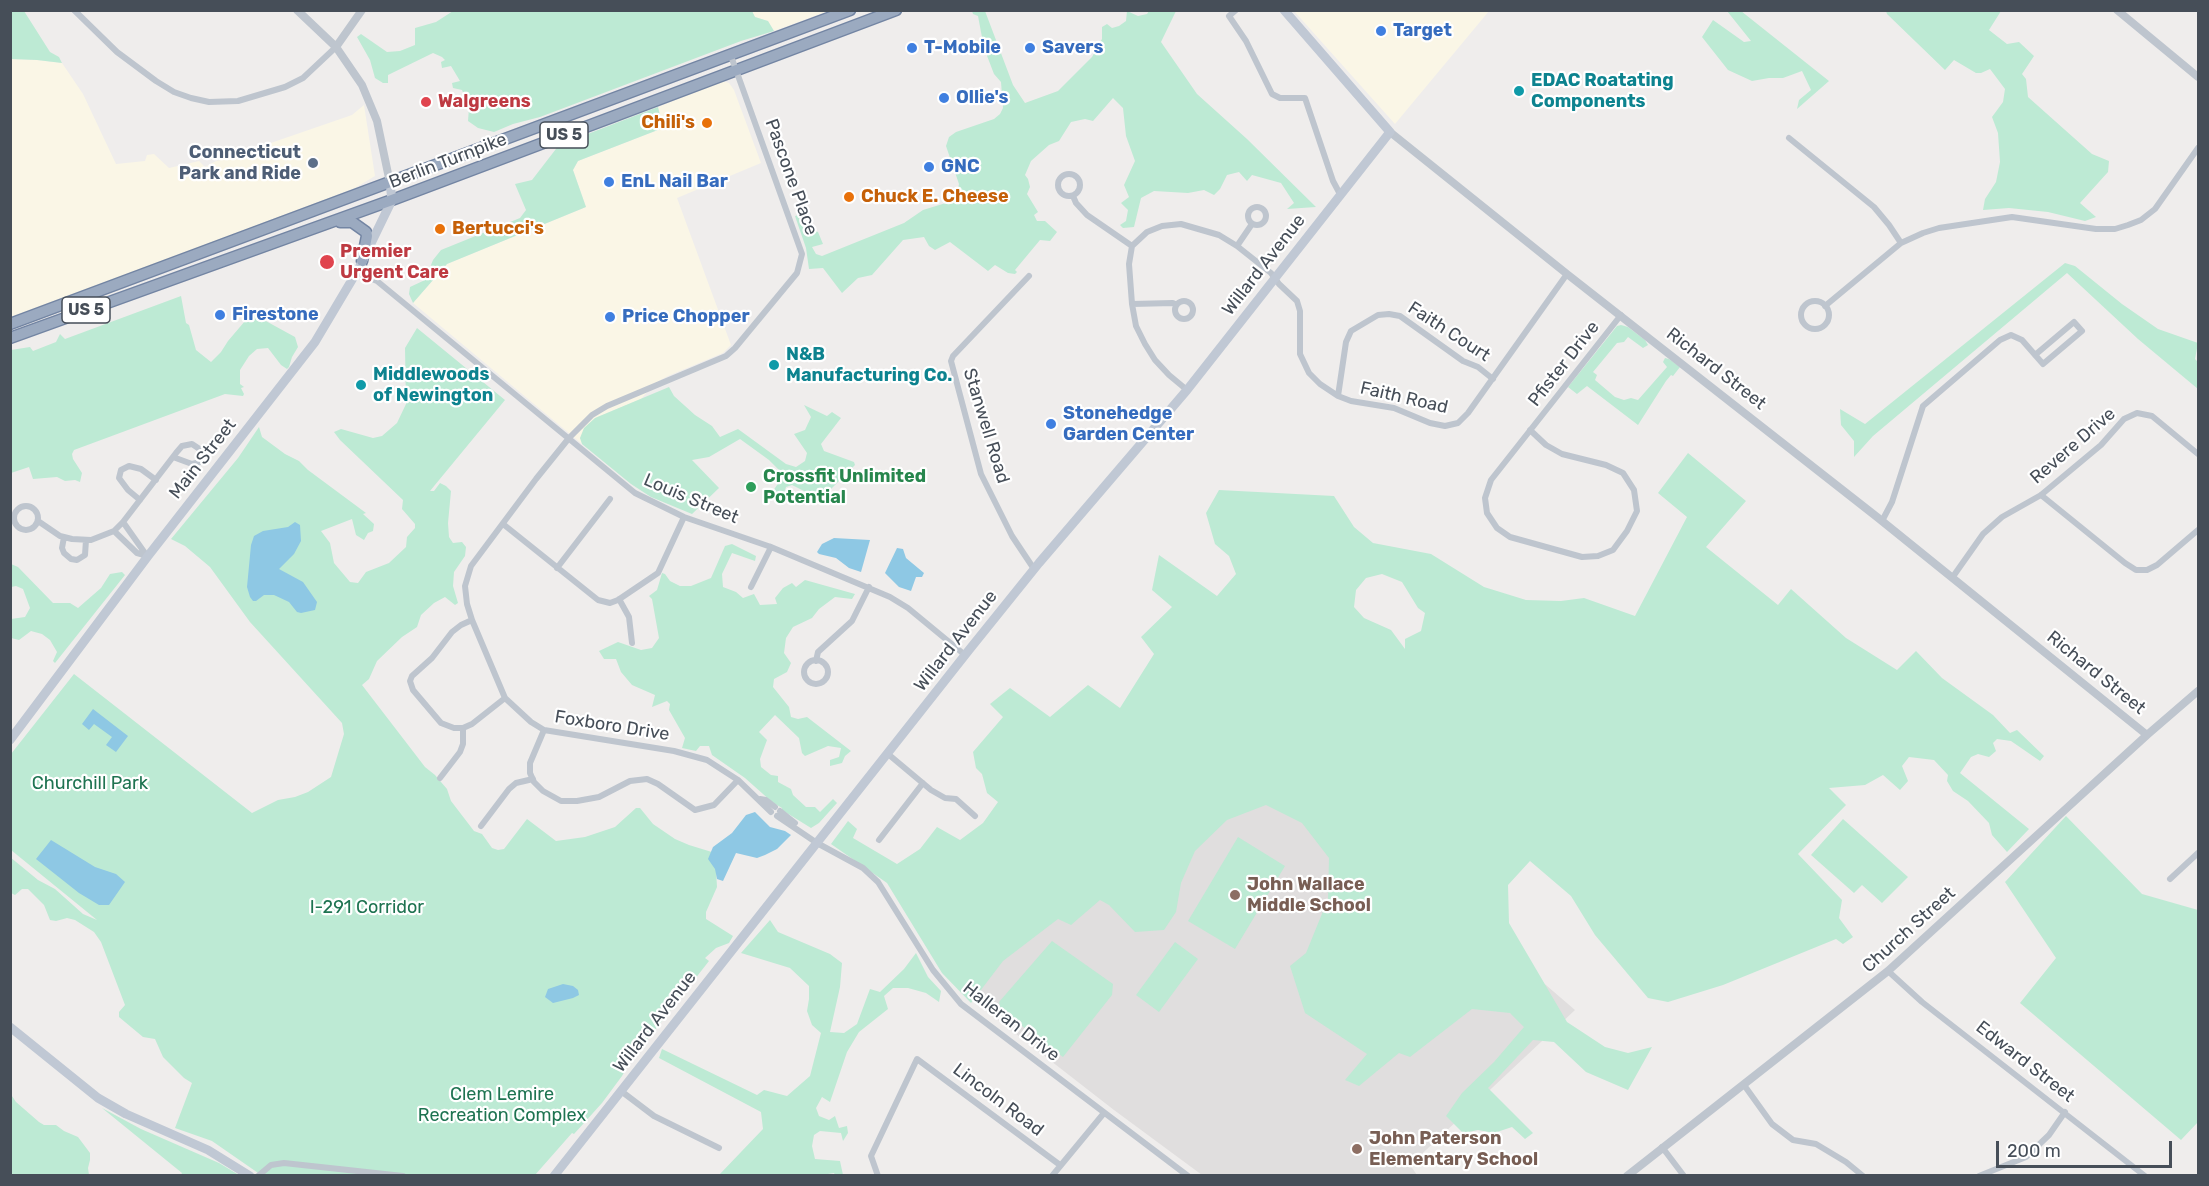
<!DOCTYPE html>
<html>
<head>
<meta charset="utf-8">
<style>
	body { margin:0 }
	#map { position:relative; width:2209px; height:1186px; overflow:hidden; background:#efedec; font-family:Rubik,sans-serif }
	canvas { display:block }
	.frame { position:absolute; inset:0; border:12px solid #464e58; pointer-events:none }
	.scale { position:absolute; left:1996px; top:1141px; width:176px; height:27px; box-sizing:border-box; border:3px solid #464e58; border-top:0; padding-left:8px; font-size:18px; line-height:21px; white-space:nowrap; color:#464e58; -webkit-text-stroke:4px #fff; paint-order:stroke }
</style>
</head>
<body>
<div id="map">
<canvas width="2209" height="1186"></canvas>
<div class="frame"></div>
<div class="scale">200 m</div>
</div>
<script>
const ctx = document.querySelector('canvas').getContext('2d');
ctx.lineJoin = 'round';
function fillPath(path, color) {
  ctx.fillStyle = color;
  ctx.fill(path, 'evenodd');
}
function shape(rows) {
  const path = new Path2D();
  for (const r of rows) {
    if (r.length === 3) {
      path.moveTo(r[0] + r[2], r[1]);
      path.arc(r[0], r[1], r[2], 0, 2 * Math.PI);
      continue;
    }
    path.moveTo(r[0], r[1]);
    for (let i = 2; i < r.length; i += 2) path.lineTo(r[i], r[i + 1]);
  }
  return path;
}
function strokePath(path, color, width, dash) {
  ctx.strokeStyle = color;
  ctx.lineWidth = width;
  ctx.lineCap = dash ? 'butt' : 'round';
  ctx.setLineDash(dash || []);
  ctx.stroke(path);
}
function label(font, color, halo, rows, align = 'center') {
  ctx.font = font + ' Rubik,sans-serif';
  ctx.lineWidth = 4.5;
  ctx.setLineDash([]);
  ctx.textBaseline = 'middle';
  ctx.strokeStyle = halo;
  ctx.fillStyle = color;
  for (const [text, x, y, turn = 0] of rows) {
    ctx.save();
    ctx.translate(x, y);
    ctx.rotate((+turn || 0) * Math.PI / 180);
    ctx.textAlign = isNaN(turn) ? turn : align;
    if (halo) ctx.strokeText(text, 0, 0);
    ctx.fillText(text, 0, 0);
    ctx.restore();
  }
}
fillPath(shape([
	[752,11,828,11,774,31,768,21,755,17],
	[1294,11,1489,11,1395,124],
	[11,59,37,60,62,63,83,94,116,164,145,161,147,155,154,154,169,168,199,161,205,167,216,161,256,154,263,151,262,146,352,115,364,105,375,176,355,188,11,318],
	[722,81,729,83,734,90,761,163,677,198,731,345,723,353,668,376,655,383,641,399,595,418,580,438,582,444,413,303,447,264,586,207,573,170,578,161,663,128,658,107]
]), '#faf6e6');
fillPath(shape([
	[1228,732,1468,918,1575,1010,1410,1165,1417,1175,1202,1175,1114,1110,966,995]
]), '#e0dede');
fillPath(shape([
	[10,11,24,11,50,52,59,57,62,63,37,60,11,59],
	[453,11,752,11,755,17,768,21,774,31,741,41,540,117,513,124,494,132,478,128,468,121,469,108,462,90,453,88,452,83,460,81,451,66,442,68,441,62,445,60,442,57,433,53,388,75,388,83,383,83,375,78,370,60,357,37,361,34,387,52,400,51,415,45,415,28,436,22],
	[972,11,985,11,1013,85,1025,103,1058,91,1092,57,1102,39,1102,27,1107,24,1112,28,1119,26,1126,21,1127,11,1138,16,1147,14,1149,11,1176,11,1161,42,1197,94,1247,139,1316,207,1287,209,1294,203,1281,183,1252,175,1247,181,1239,172,1227,175,1220,189,1214,195,1204,190,1188,193,1154,191,1141,198,1134,227,1123,228,1120,225,1126,221,1128,210,1121,203,1129,197,1124,185,1135,161,1126,136,1123,108,1113,98,1093,121,1085,119,1071,122,1059,141,1049,145,1031,161,1025,175,1028,179,1030,187,1027,194,1038,212,1034,215,1037,221,1045,221,1057,232,1050,241,1040,240,1015,270,1017,272,1015,274,1008,273,995,265,988,271,950,242,935,250,929,246,924,237,903,240,872,275,858,278,842,293,823,268,809,269,806,248,795,216,799,215,806,227,818,232,823,244,812,247,816,254,822,256,904,223,923,210,949,202,957,193,959,184,946,146,949,137,956,132,994,119,1000,114,1003,108,1001,82,994,74,984,48,978,16,973,14],
	[1727,11,1741,11,1829,81,1797,109,1799,100,1811,90,1802,71,1783,78,1769,78,1752,81,1728,70,1702,37,1713,20,1744,42,1751,41],
	[1886,11,2001,11,1989,30,2007,44,2019,42,2034,56,2022,74,2026,79,2028,97,2092,154,2109,161,2108,172,2080,203,2096,217,2085,221,2048,212,2009,208,1983,210,1985,199,1996,182,2000,162,1998,133,1992,117,2003,102,2005,89,1990,69,1981,73,1976,73,1954,60,1945,70,1887,14],
	[658,107,663,128,578,161,573,170,586,207,447,264,413,303,409,294,410,287,425,280,433,260,441,250,520,218,526,210,515,184,532,180,559,145],
	[2065,263,2075,266,2122,304,2158,329,2198,343,2195,359,2198,362,2198,389,2138,339,2067,273,1873,436,1854,457,1854,441,1841,425,1840,409,1865,424],
	[181,296,186,323,189,325,196,350,211,362,221,352,228,341,245,321,253,314,295,337,298,347,292,357,289,367,287,369,281,365,268,348,257,349,249,356,240,370,240,384,244,387,241,388,244,394,243,396,225,394,74,450,72,454,73,459,82,473,80,482,75,480,65,481,57,477,33,479,29,467,11,473,11,350,30,347,33,351,56,342,60,334,65,339],
	[1621,325,1628,327,1645,340,1648,345,1643,348,1628,337,1624,342,1617,343,1593,372,1597,375,1595,380,1615,397,1624,400,1631,398,1638,400,1667,367,1663,362,1665,358,1669,359,1680,367,1673,376,1671,375,1666,381,1638,425,1587,386,1577,394,1568,387,1617,326],
	[417,328,505,400,430,491,434,491,440,483,446,486,451,491,448,523,449,537,453,543,462,542,466,547,465,556,454,572,453,586,458,603,455,605,445,597,434,603,421,615,417,627,402,637,377,661,369,679,362,685,425,767,435,775,447,789,451,801,474,831,482,834,492,848,498,850,504,849,527,819,556,841,585,837,615,827,636,808,640,808,653,824,675,839,689,845,715,853,717,887,706,912,706,919,733,936,729,943,716,948,705,958,709,961,629,1063,622,1076,602,1103,574,1134,572,1133,535,1175,261,1175,212,1141,175,1128,192,1083,184,1078,163,1057,155,1039,143,1037,119,1017,119,1012,125,1005,101,942,94,932,75,920,67,918,56,921,50,920,44,905,28,889,22,889,15,895,11,893,10,857,38,880,55,889,83,914,97,920,11,850,11,754,74,674,252,813,278,800,295,797,308,792,331,777,344,734,342,723,250,622,210,567,185,546,171,539,238,458,259,427,262,437,285,454,299,461,308,470,366,513,363,514,374,524,373,531,368,533,364,540,356,535,352,519,321,531,330,543,334,563,350,582,358,583,366,572,389,563,406,547,407,537,415,528,415,524,402,509,403,500,340,440,334,432,341,429,373,438,382,436,397,423,406,404,405,348],
	[669,387,674,396,695,415,712,426,720,437,738,429,786,464,796,467,805,461,807,453,794,434,805,430,811,417,804,405,827,416,832,412,841,418,821,444,824,451,854,462,855,465,827,493,819,495,806,492,792,485,786,487,782,499,777,499,773,491,779,482,781,472,769,460,740,439,709,457,692,460,719,488,692,514,651,497,631,484,582,444,580,438,584,428,595,418],
	[1688,453,1746,501,1706,547,1778,605,1791,589,1846,638,1897,670,1916,651,1942,678,1993,715,2010,733,2017,730,2044,756,2040,761,2011,741,1997,739,1993,743,1996,751,1989,757,1978,754,1971,757,1960,773,2029,829,2007,852,1992,835,1989,823,1968,801,1953,791,1947,781,1948,775,1934,760,1909,757,1902,766,1908,781,1900,790,1883,775,1865,785,1829,788,1846,805,1798,854,1842,900,1839,918,1853,937,1843,944,1836,939,1723,985,1668,1002,1648,998,1595,935,1571,896,1530,861,1508,885,1509,923,1567,1022,1605,1047,1628,1053,1652,1047,1628,1090,1586,1072,1554,1042,1533,1040,1488,1088,1533,1133,1525,1139,1512,1127,1494,1133,1478,1130,1463,1133,1446,1116,1462,1093,1494,1062,1524,1027,1510,1013,1472,1009,1410,1057,1399,1053,1359,1086,1345,1080,1367,1054,1305,1013,1290,966,1306,953,1328,899,1329,858,1302,823,1266,805,1227,820,1195,851,1181,883,1176,912,1164,930,1135,932,1109,905,1100,900,1071,925,1058,919,1003,961,971,1003,942,973,887,883,831,844,848,821,857,829,853,838,897,864,920,849,937,827,960,840,983,823,998,802,987,793,982,774,976,768,973,752,1003,717,990,704,1010,688,1050,717,1088,685,1120,708,1154,654,1141,637,1172,607,1152,590,1159,555,1217,596,1236,574,1229,556,1215,544,1206,513,1219,490,1334,496,1354,527,1373,543,1431,554,1484,587,1526,600,1561,601,1584,598,1635,616,1687,517,1658,493],
	[1382,574,1402,582,1418,608,1425,613,1421,631,1405,639,1405,649,1391,630,1364,618,1354,607,1356,590,1366,578],
	[732,544,756,556,755,561,732,553,722,574,723,587,736,592,743,598,754,594,760,605,777,604,775,598,783,588,792,583,796,587,805,580,855,594,852,599,835,597,819,609,812,618,793,627,786,638,784,653,791,663,787,672,774,679,773,687,789,707,791,717,798,719,807,717,851,751,845,756,842,763,830,766,830,760,839,757,841,748,828,746,805,756,802,753,799,738,775,715,759,732,767,740,760,759,761,767,771,775,778,776,778,782,791,789,793,795,806,807,815,807,820,812,833,799,837,803,819,823,811,828,782,810,782,808,772,802,745,778,712,755,709,746,700,746,696,751,682,748,685,738,669,710,670,704,667,701,652,707,655,695,632,685,621,672,616,659,604,659,599,651,618,642,641,650,652,648,659,638,652,599,649,596,657,590,662,573,665,574,670,581,680,586,691,586,711,578,725,546],
	[11,564,18,567,53,603,70,603,78,608,101,588,110,574,122,572,125,575,55,663,53,661,57,652,50,640,42,634,31,631,19,640,11,638,11,619,25,617,30,608,23,589,16,586,11,587],
	[2066,816,2142,894,2198,910,2198,1122,2181,1140,2020,1003,2056,958,2005,882],
	[1843,819,1908,877,1882,903,1862,885,1854,893,1811,855],
	[1238,837,1285,866,1235,949,1188,921],
	[770,920,778,932,830,954,842,963,840,987,830,1032,844,1033,857,1024,870,989,880,992,904,969,916,953,928,977,941,991,939,1002,926,993,908,988,893,988,884,996,888,1009,859,1032,847,1052,830,1102,822,1097,816,1108,819,1116,829,1120,835,1116,839,1128,847,1126,848,1133,843,1141,841,1133,820,1131,814,1135,812,1146,815,1159,840,1161,843,1175,835,1175,834,1173,815,1176,719,1175,763,1129,761,1112,659,1058,662,1049,757,1095,764,1090,787,1096,810,1076,821,1033,812,1025,807,1011,809,999,809,986,790,968,741,953],
	[1052,941,1113,984,1112,995,1063,1057,1001,1010,999,1002],
	[1175,942,1198,959,1159,1012,1136,995],
	[10,1093,16,1102,39,1122,44,1125,56,1125,64,1131,78,1137,90,1153,90,1160,88,1168,89,1175,11,1175],
	[102,1108,141,1129,219,1163,239,1175,181,1175,182,1173]
]), '#bdead4');
fillPath(shape([
	[295,522,300,525,301,541,294,554,279,569,303,582,317,602,315,610,301,613,297,612,289,602,274,595,264,595,256,601,253,601,250,597,247,587,251,545,254,536,263,531,288,527],
	[834,538,870,540,861,572,849,568,836,558,819,554,817,552,822,544],
	[897,548,903,549,906,558,924,573,922,577,916,577,911,591,899,587,885,573],
	[93,709,128,736,116,752,106,745,112,737,94,724,89,730,82,724],
	[755,812,770,827,785,831,791,835,777,849,765,855,757,858,736,853,723,881,717,879,715,869,708,859,713,847,732,833,746,815],
	[51,840,95,867,116,874,125,882,109,905,99,905,79,893,36,859],
	[563,984,573,986,578,990,579,995,573,998,553,1003,545,997,548,989]
]), '#8ec8e4');
const trunk = shape([
	[340,222,352,222,366,232,367,236,362,261],
	[10,324,850,10],
	[10,338,392,200,896,10]
]);
strokePath(trunk, '#7385a3', 13);
strokePath(shape([
	[74,10,117,52,156,81,174,92,191,98,209,102,238,101,285,87,303,78,336,47],
	[1236,10,1229,16,1246,41,1272,94,1280,98,1305,98,1333,181,1341,196],
	[731,56,802,254,797,273,735,348,726,356,607,406,592,415,569,438,536,479,471,566,465,586,467,604,472,620,505,698,531,722,544,730,674,751,707,760,738,780,771,812],
	[1789,138,1874,207,1889,225,1901,243],
	[1069,185,11],
	[1073,196,1076,203,1087,215,1132,246],
	[1257,216,9],
	[1237,246,1252,224],
	[359,268,363,267,371,271,377,281,635,493,684,517,771,547,890,597,908,608,965,655],
	[359,268,362,275,377,281],
	[1029,276,953,356,951,361,981,474,1012,536,1034,569],
	[1184,310,9],
	[1815,315,14],
	[1132,304,1173,303,1176,305],
	[1825,306,1901,243,1923,233,1939,228,2012,217,2096,229,2115,229,2128,225,2141,220,2155,209,2198,148],
	[1187,390,1169,375,1155,360,1145,344,1136,326,1132,304,1129,264,1132,246,1147,232,1162,226,1181,224,1219,235,1237,246,1271,273,1279,284,1297,301,1300,311,1300,354,1309,373,1320,384,1338,396,1351,401,1394,408,1430,423,1445,426,1458,423,1468,413,1567,274],
	[1338,396,1346,342,1351,331,1378,315,1389,314,1400,316,1463,361,1478,367,1493,379],
	[1530,430,1546,445,1562,454,1606,465,1623,473,1634,490,1637,511,1627,531,1613,550,1598,556,1582,557,1510,537,1497,528,1487,513,1485,498,1491,480,1621,315],
	[2041,495,2125,563,2136,570,2147,570,2157,565,2198,530],
	[140,500,128,490,119,478,121,470,129,466,141,469,156,480],
	[26,518,12],
	[38,521,60,536,72,539,91,540,114,531,123,522,176,453,182,446,192,444,201,450,204,457,200,462,192,464,173,457],
	[1882,521,1892,502,1923,406,2000,340,2011,335,2022,340,2043,364,2082,331,2074,322,2035,355],
	[123,522,147,556],
	[503,524,598,600,610,603,618,600,658,573,684,517],
	[114,531,137,553,148,556],
	[64,537,62,548,64,553,71,559,77,560,85,555,86,540],
	[557,568,610,499],
	[1952,578,1983,534,2002,517,2041,495,2101,445,2124,419,2137,413,2152,416,2198,454],
	[751,587,771,547],
	[619,599,629,617,632,643],
	[472,620,461,625,452,632,432,658,412,676,410,681,413,690,441,723,454,728,463,728,472,724,505,698],
	[816,672,12],
	[816,661,818,652,852,621,869,587],
	[544,730,530,763,530,773,534,782,543,791,561,801,577,801,599,797,630,781,647,779,658,784,695,810,714,805,738,780],
	[888,754,931,790,945,798,956,799,975,816],
	[440,778,460,752,463,744,463,728],
	[760,799,766,800,775,807],
	[780,811,795,823],
	[777,816,817,843,863,868,878,882,933,970,961,1004,1188,1176],
	[481,826,509,789,516,783,533,779],
	[879,840,923,783],
	[2170,879,2198,853],
	[1888,971,1922,1002,2145,1176],
	[1744,1085,1772,1124,1793,1140,1816,1144,1846,1162,1863,1176],
	[621,1091,654,1116,719,1148],
	[1662,1147,1684,1176],
	[258,1176,271,1165,284,1163,403,1176],
	[878,1176,871,1156,917,1059,1060,1165],
	[1052,1176,1104,1113],
	[1979,1176,2026,1157,2049,1135,2065,1112]
]), '#bec5ce', 6);
strokePath(shape([
	[297,10,336,47,362,85,377,121,390,183],
	[2117,10,2198,77],
	[336,47,362,10],
	[1390,132,1567,274,1877,517,2147,735],
	[1627,1176,1888,971,2147,735,2198,691]
]), '#bec5ce', 8);
strokePath(shape([
	[10,740,148,556,315,342,359,268,392,200,390,183],
	[10,1027,98,1098,126,1114,208,1150,250,1176],
	[554,1176,969,650,1039,563,1187,390,1390,132,1284,10]
]), '#c0c8d4', 9);
strokePath(trunk, '#9baac0', 10);
for (const [x, y, r, color] of [
	[1381,31,6,"#3f7fe0"],
	[912,48,6,"#3f7fe0"],
	[1030,48,6,"#3f7fe0"],
	[1519,91,6,"#0f9aa8"],
	[944,98,6,"#3f7fe0"],
	[426,102,6,"#e0444e"],
	[707,123,6,"#e8710a"],
	[313,163,6,"#5c6f8a"],
	[929,167,6,"#3f7fe0"],
	[609,182,6,"#3f7fe0"],
	[849,197,6,"#e8710a"],
	[440,229,6,"#e8710a"],
	[327,262,8,"#e0444e"],
	[220,315,6,"#3f7fe0"],
	[610,317,6,"#3f7fe0"],
	[774,365,6,"#0f9aa8"],
	[361,385,6,"#0f9aa8"],
	[1051,424,6,"#3f7fe0"],
	[751,487,6,"#2e9e5b"],
	[1235,895,6,"#8d6e63"],
	[1357,1149,6,"#8d6e63"]
]) {
  const dot = new Path2D();
  dot.arc(x, y, r, 0, 2 * Math.PI);
  ctx.fillStyle = color;
  ctx.fill(dot);
  strokePath(dot, '#fff', 2);
}
for (const [x, y, w] of [
	[564,135,48],
	[86,310,48]
]) {
  const box = new Path2D();
  box.roundRect(x - w / 2, y - 13, w, 26, 4.5);
  ctx.fillStyle = '#fff';
  ctx.fill(box);
  strokePath(box, '#464e58', 1.5);
}
label('bold 16px', '#464e58', null, [
	["US 5",564,135],
	["US 5",86,310]
]);
label('bold 18px', '#366cbe', '#fff', [
	["Target",1393,31],
	["T-Mobile",924,48],
	["Savers",1042,48],
	["Ollie's",956,98],
	["GNC",941,167],
	["EnL Nail Bar",621,182],
	["Firestone",232,315],
	["Price Chopper",622,317],
	["Stonehedge",1063,414],
	["Garden Center",1063,435]
], 'left');
label('bold 18px', '#0d838f', '#fff', [
	["EDAC Roatating",1531,81],
	["Components",1531,102],
	["N&B",786,355],
	["Manufacturing Co.",786,376],
	["Middlewoods",373,375],
	["of Newington",373,396]
], 'left');
label('bold 18px', '#be3a42', '#fff', [
	["Walgreens",438,102],
	["Premier",340,252],
	["Urgent Care",340,273]
], 'left');
label('bold 18px', '#c56008', '#fff', [
	["Chili's",695,123,"right"],
	["Chuck E. Cheese",861,197],
	["Bertucci's",452,229]
], 'left');
label('bold 18px', '#4e5e75', '#fff', [
	["Connecticut",301,153],
	["Park and Ride",301,174]
], 'right');
label('18px', '#464e58', '#fff', [
	["Berlin Turnpike",448,161,-21],
	["Pascone Place",791,177,70],
	["Willard Avenue",1264,265,-52],
	["Faith Court",1449,332,33],
	["Pfister Drive",1564,364,-52],
	["Richard Street",1716,369,38],
	["Faith Road",1404,398,13],
	["Stanwell Road",986,426,73],
	["Revere Drive",2073,446,-41],
	["Main Street",203,459,-52],
	["Louis Street",691,499,23],
	["Willard Avenue",956,641,-52],
	["Richard Street",2096,673,39],
	["Foxboro Drive",612,726,9],
	["Church Street",1909,930,-42],
	["Willard Avenue",655,1022,-52],
	["Halleran Drive",1011,1022,38],
	["Edward Street",2025,1062,38],
	["Lincoln Road",998,1100,37]
]);
label('bold 18px', '#27864d', '#fff', [
	["Crossfit Unlimited",763,477],
	["Potential",763,498]
], 'left');
label('18px', '#1e7351', '#fff', [
	["Churchill Park",90,784],
	["I-291 Corridor",367,908],
	["Clem Lemire",502,1095],
	["Recreation Complex",502,1116]
]);
label('bold 18px', '#785e54', '#fff', [
	["John Wallace",1247,885],
	["Middle School",1247,906],
	["John Paterson",1369,1139],
	["Elementary School",1369,1160]
], 'left');
</script>
</body>
</html>
